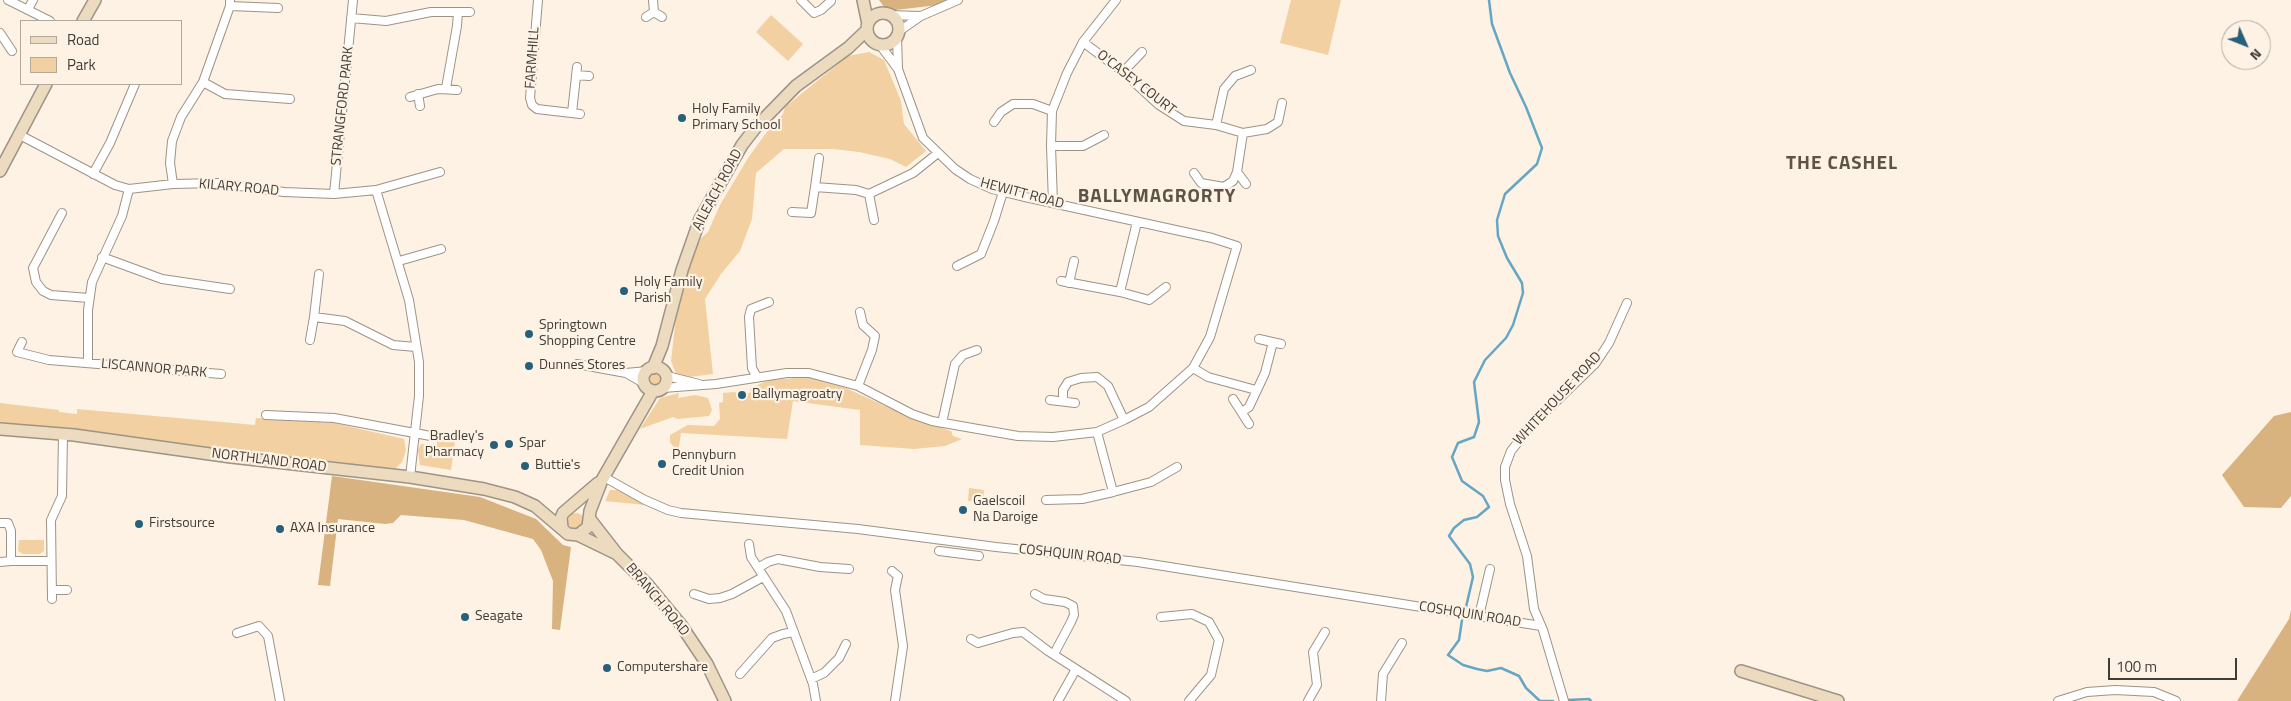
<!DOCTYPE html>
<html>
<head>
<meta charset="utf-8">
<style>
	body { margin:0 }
	#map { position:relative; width:2291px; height:701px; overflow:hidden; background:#fdf2e4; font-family:"Titillium Web",sans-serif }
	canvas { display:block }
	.legend { position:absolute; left:20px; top:20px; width:162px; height:65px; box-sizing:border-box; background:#fdf2e4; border:1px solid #b1a99e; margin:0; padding:6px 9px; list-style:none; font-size:15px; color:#403c36 }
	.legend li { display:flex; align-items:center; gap:10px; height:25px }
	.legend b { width:25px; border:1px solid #b1a99e }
	.north { position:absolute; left:2221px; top:20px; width:50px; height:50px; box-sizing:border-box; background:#fdf2e4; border:1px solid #b1a99e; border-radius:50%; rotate:134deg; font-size:14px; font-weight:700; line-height:20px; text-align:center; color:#403c36 }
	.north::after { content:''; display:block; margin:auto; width:18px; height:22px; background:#27607a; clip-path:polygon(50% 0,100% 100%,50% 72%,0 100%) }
	.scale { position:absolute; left:2108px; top:658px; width:129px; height:22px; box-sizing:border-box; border:2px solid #403c36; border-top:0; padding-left:6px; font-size:15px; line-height:18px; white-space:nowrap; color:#403c36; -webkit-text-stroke:4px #fdf2e4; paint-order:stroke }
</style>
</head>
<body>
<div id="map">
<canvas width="2291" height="701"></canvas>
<ul class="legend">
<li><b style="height:6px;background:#ecdbbe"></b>Road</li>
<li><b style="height:14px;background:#f2d0a1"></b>Park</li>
</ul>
<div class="north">N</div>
<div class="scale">100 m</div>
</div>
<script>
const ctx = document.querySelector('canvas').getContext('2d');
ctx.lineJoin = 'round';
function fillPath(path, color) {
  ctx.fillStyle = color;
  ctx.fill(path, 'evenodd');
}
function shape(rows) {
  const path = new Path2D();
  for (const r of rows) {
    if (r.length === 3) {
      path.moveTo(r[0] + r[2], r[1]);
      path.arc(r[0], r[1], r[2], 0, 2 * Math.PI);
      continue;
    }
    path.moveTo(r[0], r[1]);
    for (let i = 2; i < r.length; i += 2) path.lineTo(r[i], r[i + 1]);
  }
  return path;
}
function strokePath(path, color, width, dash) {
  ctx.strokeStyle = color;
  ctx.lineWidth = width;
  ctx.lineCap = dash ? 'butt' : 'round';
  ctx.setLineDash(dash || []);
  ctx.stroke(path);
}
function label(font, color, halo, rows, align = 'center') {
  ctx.font = font + ' "Titillium Web",sans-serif';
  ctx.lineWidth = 4.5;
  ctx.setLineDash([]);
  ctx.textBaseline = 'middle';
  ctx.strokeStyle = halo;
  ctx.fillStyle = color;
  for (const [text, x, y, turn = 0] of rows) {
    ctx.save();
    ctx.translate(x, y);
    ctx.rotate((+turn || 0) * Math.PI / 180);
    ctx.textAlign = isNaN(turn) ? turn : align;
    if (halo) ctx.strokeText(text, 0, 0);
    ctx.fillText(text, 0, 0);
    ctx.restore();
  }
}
fillPath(shape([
	[1291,0,1341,0,1328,55,1280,43],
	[771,15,803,44,788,61,756,32],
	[869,52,884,60,901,101,904,124,926,151,906,167,890,159,859,152,833,149,784,149,756,173,752,219,740,251,721,274,705,299,713,374,689,377,676,374,671,361,676,317,685,278,699,240,708,232,720,205,748,158,769,129,783,114,785,107,848,56],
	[655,379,8],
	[799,375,839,385,914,419,951,431,953,436,962,439,945,446,914,449,860,445,860,410,793,401,787,439,681,433,678,453,670,442,670,435,688,425,714,426,720,419,719,403,723,402,723,393,735,392,741,398,751,392,750,389,768,380,796,378],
	[679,393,678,398,695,395,708,398,712,410,709,416,677,419,673,417,640,429,660,398],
	[0,403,59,410,59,412,77,414,77,409,255,425,256,418,334,423,404,439,406,450,402,462,395,469,391,470,296,459,271,452,238,451,0,425],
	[437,440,455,442,451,470,420,465,418,450,421,444,434,445,437,444],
	[969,488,984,490,983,502,968,501],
	[610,490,618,490,645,505,605,501],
	[576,521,8],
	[19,540,44,540,44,551,40,554,23,554,18,551]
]), '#f2d0a1');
fillPath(shape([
	[879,0,950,0,938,5,887,11],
	[2291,412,2291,496,2281,508,2244,507,2222,475,2274,416],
	[332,476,480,497,536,519,563,545,571,547,560,630,552,629,553,581,541,550,533,539,464,520,401,515,393,523,385,524,338,519,330,586,318,585],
	[2291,610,2291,701,2237,701,2289,619]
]), '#d8b27f');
strokePath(shape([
	[1466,607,1473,577,1470,564,1449,536,1454,528,1464,520,1477,517,1489,507,1483,496,1462,481,1452,457,1458,443,1474,437,1479,422,1474,382,1485,360,1506,338,1513,325,1523,293,1522,283,1507,258,1498,236,1497,220,1505,194,1537,164,1542,148,1526,107,1510,73,1492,24,1489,0],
	[1462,620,1459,640,1448,655,1463,665,1477,669,1487,671,1501,668,1519,676,1526,688,1540,701,1553,701],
	[1568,700,1589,699,1591,701]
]), '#65a6c4', 2.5);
const street = shape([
	[8,0,50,21],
	[538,0,530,98,532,105,537,109,580,114],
	[653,0,654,12],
	[801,0,814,13,821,10,831,1],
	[230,6,278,8],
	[28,9,33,0],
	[889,15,921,16],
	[646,17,654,12,662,17],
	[351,18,386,21,431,12,470,12],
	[898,32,921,16,958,0],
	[0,33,12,51],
	[1083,42,1123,72,1159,105,1184,121,1216,125,1243,133,1267,129,1278,122,1282,103],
	[880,45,898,69],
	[1123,72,1142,52],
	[576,75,589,76],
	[203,82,225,94,290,99],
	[446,88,457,26,458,12],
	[418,94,420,106],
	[410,97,438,89,457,90],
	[572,113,577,67],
	[994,122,1001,112,1013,104,1033,104,1052,111],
	[1216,125,1224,89,1235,76,1251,70],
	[18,134,115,185,129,189,173,184,218,183,284,192,334,194,376,190,440,172],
	[1051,146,1083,146,1104,135],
	[1237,172,1246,184],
	[1194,173,1201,183,1224,187,1233,181,1237,172,1243,133],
	[93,174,110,143,135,84],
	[173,184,170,163,172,141,181,117,203,82,230,6,230,0],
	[815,187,819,158],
	[376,190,409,300,419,362,419,396,410,477],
	[334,194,353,0],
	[869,194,874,220],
	[1053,203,1051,146,1052,111,1067,73,1083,42,1116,0],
	[792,212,811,213,815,187,856,190,869,194,913,173,938,153],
	[62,213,33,268,36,282,43,291,51,295,89,298],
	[102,257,162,279,230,289],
	[399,261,441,249],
	[957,266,981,254,994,221,1003,192],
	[1061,281,1120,292,1137,222],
	[1069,283,1074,261],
	[1120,292,1149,300,1166,287],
	[314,317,319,274],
	[1259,339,1281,344],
	[310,340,314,317,345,321,393,345,416,347],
	[22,342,17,352,49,360,221,374],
	[88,363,88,310,92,282,122,216,129,189],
	[577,364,626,373,647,371],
	[1193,368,1208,377,1256,390],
	[626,373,645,384],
	[667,376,699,384],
	[757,377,752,368,749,317,751,309,769,302],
	[858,386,872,350,875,336,863,325,860,312],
	[663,388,716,384,787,373,809,373,858,386,912,414,932,421,1018,436,1053,437,1097,432,1124,420,1149,407,1193,368,1210,337,1237,246,1212,238,1025,197,992,189,970,179,955,169,923,138,898,69,897,36],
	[1233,399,1249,424],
	[1050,400,1075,403],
	[1063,401,1063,390,1068,382,1081,378,1097,377,1108,386,1124,420],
	[1242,412,1249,407,1265,373,1273,342],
	[266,415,334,418,436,437],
	[942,423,955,364,963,355,977,350],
	[604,477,645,500,668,510,681,513,858,529,996,547,1138,562,1541,626],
	[1113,492,1151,482,1177,467],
	[1046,500,1082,499,1113,492,1097,432],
	[0,523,8,523,11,531,11,561,51,561],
	[749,544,751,557,786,611,813,684,816,701],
	[939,551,979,556],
	[0,562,11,561],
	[758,568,768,562,778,559,820,567,849,569],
	[892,571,898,576,895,590,903,646,895,701],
	[52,590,67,590],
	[694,594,709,599,720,598,732,594,763,577],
	[1035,594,1044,599,1065,602,1073,606,1074,615,1071,622,1054,654],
	[52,599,51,520,62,496,63,434],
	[1479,616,1490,569],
	[1161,617,1192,614,1209,622,1219,640,1211,675,1189,701],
	[237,633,259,626,268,636,280,701],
	[971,639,978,643,1013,633,1023,632,1048,651,1126,701],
	[740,674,772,638,783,634,794,632],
	[811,679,824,673,839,658,846,644],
	[1058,701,1076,669],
	[1308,701,1317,685,1313,652,1325,632],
	[1381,701,1383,674,1402,643],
	[1564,701,1543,630,1534,609,1527,556,1510,504,1505,480,1505,467,1511,451,1530,427,1595,364,1609,343,1627,303],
	[2058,701,2087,692,2115,690,2154,692,2176,701]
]);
const secondary = shape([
	[863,0,868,24],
	[883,29,16],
	[83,21,95,0],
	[0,171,46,84],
	[655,379,12],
	[653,368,662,346,682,270,700,219,742,145,756,127,796,86,848,48,867,30],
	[0,429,74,435,231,457,410,477,484,489,515,497,535,506,568,534,578,535,588,527,590,511,602,480,653,391],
	[589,518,617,554,647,584,681,625,707,664,725,701],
	[562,527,561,518,563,513,598,483],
	[578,535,615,553],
	[1741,671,1838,701]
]);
strokePath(street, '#9d9386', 10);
strokePath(secondary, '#9d9386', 14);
strokePath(street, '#fff', 8);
strokePath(secondary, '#ecdbbe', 11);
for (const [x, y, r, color] of [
	[682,118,5,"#27607a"],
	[624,291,5,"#27607a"],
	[529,334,5,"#27607a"],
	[529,366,5,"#27607a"],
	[742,395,5,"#27607a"],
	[509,444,5,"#27607a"],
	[494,445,5,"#27607a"],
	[662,464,5,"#27607a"],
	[525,466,5,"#27607a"],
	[963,510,5,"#27607a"],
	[139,524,5,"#27607a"],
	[280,529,5,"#27607a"],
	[465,617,5,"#27607a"],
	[607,668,5,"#27607a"]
]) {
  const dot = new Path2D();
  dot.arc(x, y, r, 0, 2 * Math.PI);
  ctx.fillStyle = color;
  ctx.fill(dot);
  strokePath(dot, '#fdf2e4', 2);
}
label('14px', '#403c36', '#fdf2e4', [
	["FARMHILL",533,58,-86],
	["O'CASEY COURT",1136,83,38],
	["STRANGFORD PARK",343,106,-84],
	["KILARY ROAD",239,188,5],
	["AILEACH ROAD",718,190,-62],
	["HEWITT ROAD",1022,194,15],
	["LISCANNOR PARK",154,369,5],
	["WHITEHOUSE ROAD",1558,399,-47],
	["NORTHLAND ROAD",269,461,7],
	["COSHQUIN ROAD",1070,555,6],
	["BRANCH ROAD",657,600,50],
	["COSHQUIN ROAD",1470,615,9]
]);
label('14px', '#403c36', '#fdf2e4', [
	["Holy Family",692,110],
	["Primary School",692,126],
	["Holy Family",634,283],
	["Parish",634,299],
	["Springtown",539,326],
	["Shopping Centre",539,342],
	["Dunnes Stores",539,366],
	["Ballymagroatry",752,395],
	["Bradley's",484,437,"right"],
	["Pharmacy",484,453,"right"],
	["Spar",519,444],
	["Pennyburn",672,456],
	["Credit Union",672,472],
	["Buttie's",535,466],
	["Gaelscoil",973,502],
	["Na Daroige",973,518],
	["Firstsource",149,524],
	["AXA Insurance",290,529],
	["Seagate",475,617],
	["Computershare",617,668]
], 'left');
ctx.letterSpacing = '1px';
label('bold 19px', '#5d5448', '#fdf2e4', [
	["THE CASHEL",1842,164],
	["BALLYMAGRORTY",1157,197]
]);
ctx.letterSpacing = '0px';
</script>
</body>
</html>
